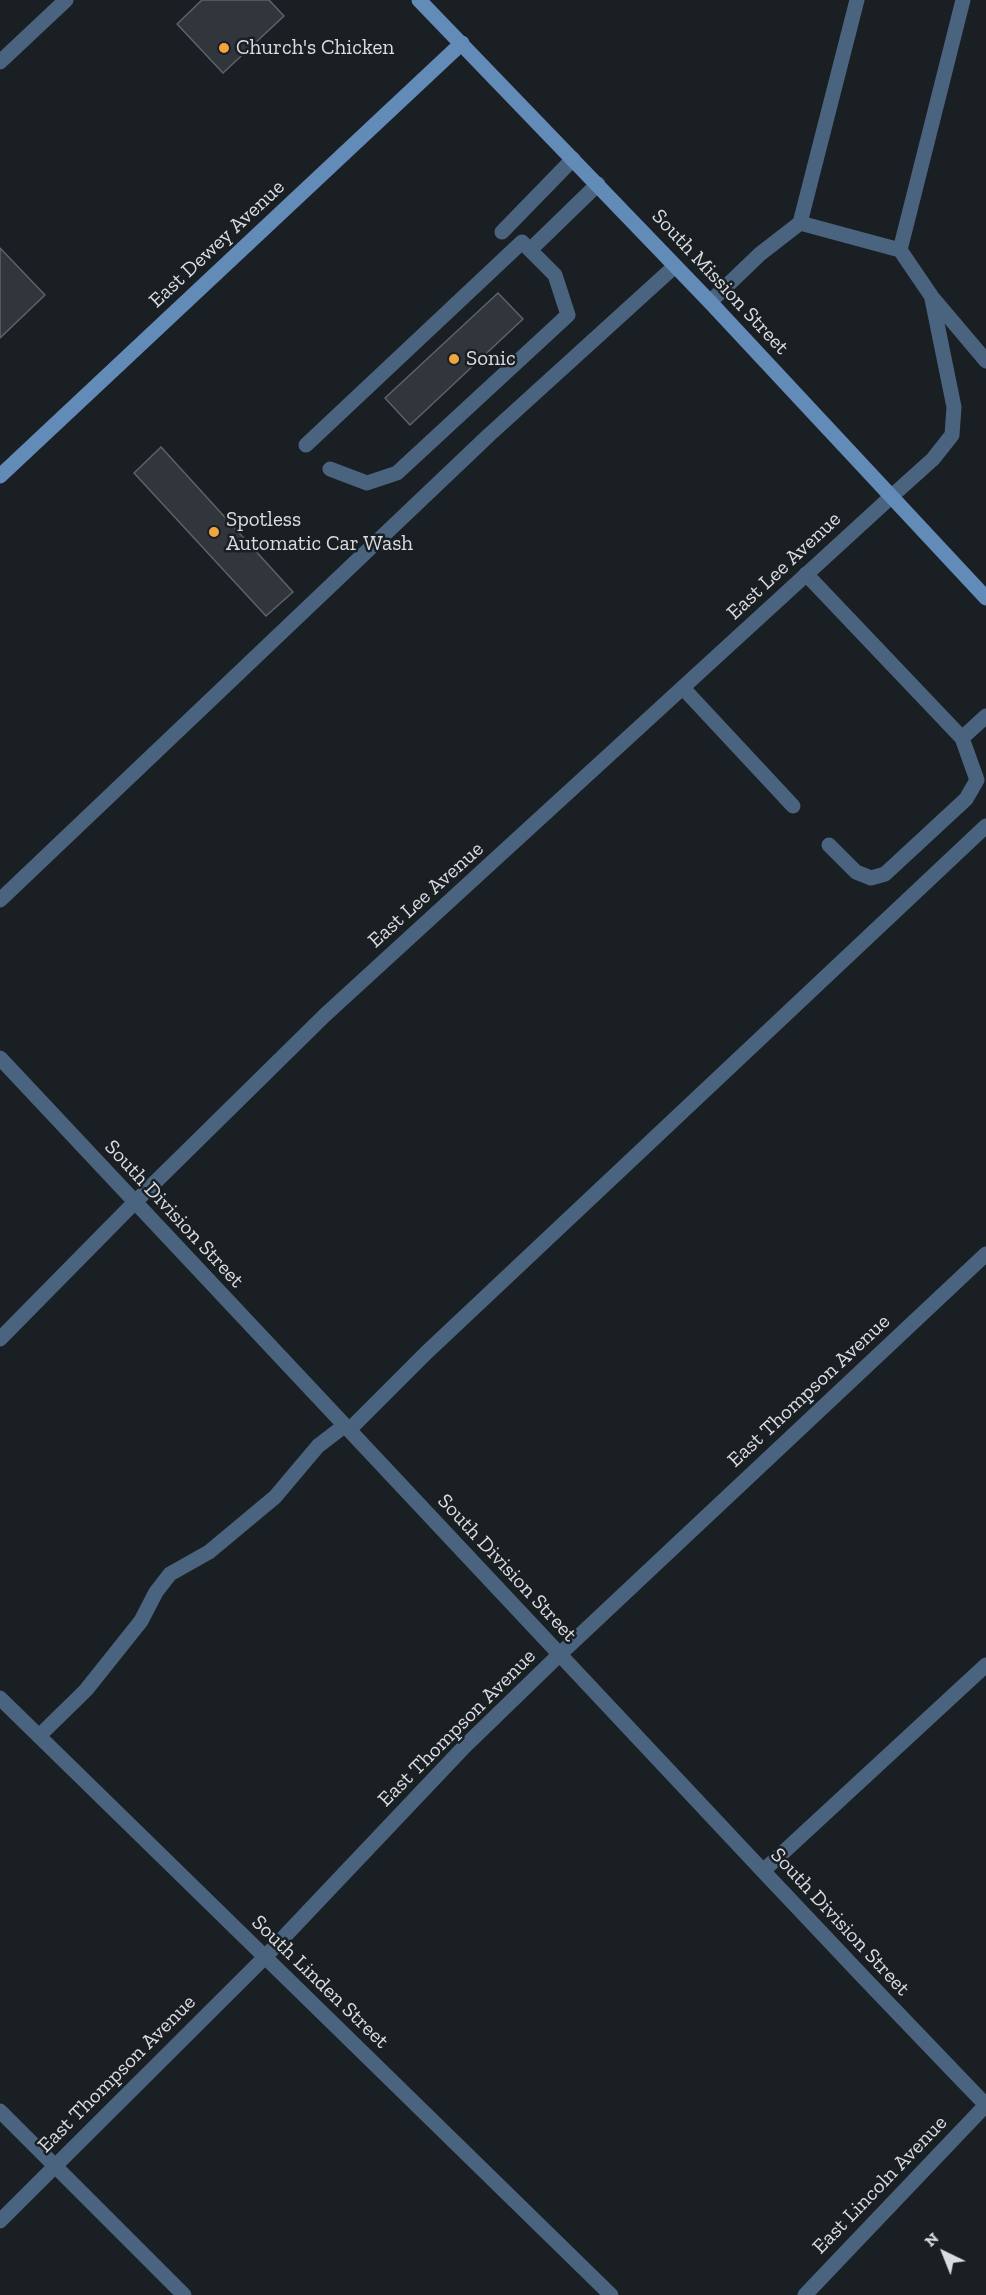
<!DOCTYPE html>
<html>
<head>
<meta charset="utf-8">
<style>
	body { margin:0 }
	#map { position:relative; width:986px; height:2295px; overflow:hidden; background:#1a1f24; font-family:"Zilla Slab",serif }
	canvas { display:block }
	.north { position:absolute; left:914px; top:2223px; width:60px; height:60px; -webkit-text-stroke:4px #1a1f24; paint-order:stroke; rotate:317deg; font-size:16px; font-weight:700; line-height:24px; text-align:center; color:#d9dce0 }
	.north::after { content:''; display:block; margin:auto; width:21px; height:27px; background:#d9dce0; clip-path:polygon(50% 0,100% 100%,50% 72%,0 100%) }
</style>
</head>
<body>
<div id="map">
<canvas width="986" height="2295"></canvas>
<div class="north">N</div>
</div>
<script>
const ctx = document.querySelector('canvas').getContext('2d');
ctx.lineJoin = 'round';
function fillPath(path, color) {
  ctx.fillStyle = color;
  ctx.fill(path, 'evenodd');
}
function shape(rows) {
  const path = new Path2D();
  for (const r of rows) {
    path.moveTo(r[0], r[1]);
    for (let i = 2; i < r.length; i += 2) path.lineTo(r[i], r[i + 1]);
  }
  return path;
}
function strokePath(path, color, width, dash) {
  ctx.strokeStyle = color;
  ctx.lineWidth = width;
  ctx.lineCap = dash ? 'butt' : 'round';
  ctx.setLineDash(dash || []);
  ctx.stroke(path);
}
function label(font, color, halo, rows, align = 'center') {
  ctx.font = font + ' "Zilla Slab",serif';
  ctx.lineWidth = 5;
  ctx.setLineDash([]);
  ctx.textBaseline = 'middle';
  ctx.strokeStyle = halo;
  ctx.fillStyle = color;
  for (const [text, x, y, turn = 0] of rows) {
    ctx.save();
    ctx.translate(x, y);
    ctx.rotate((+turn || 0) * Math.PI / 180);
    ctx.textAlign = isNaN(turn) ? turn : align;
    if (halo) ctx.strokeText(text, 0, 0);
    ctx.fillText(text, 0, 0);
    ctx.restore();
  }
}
const building = shape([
	[202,0,269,0,284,16,223,73,177,24,202,0],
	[0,248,45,295,0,338,0,248],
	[498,293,523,319,410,425,385,398,498,293],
	[161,447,293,592,266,616,134,473,161,447]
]);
fillPath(building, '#31363c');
strokePath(building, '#5d6369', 1.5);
strokePath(shape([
	[0,62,66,0],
	[800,223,900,250,932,297,986,361],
	[502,232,573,159],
	[530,250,598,184],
	[900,250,963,0],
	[710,302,760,254,800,223,857,0],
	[306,445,522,242,555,275,568,315,397,473,367,483,330,469],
	[893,495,933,459,952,435,954,407,932,299],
	[806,574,962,738,986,716],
	[683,688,793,806],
	[829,845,856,872,871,878,885,874,966,799,977,780,962,738],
	[0,900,489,435,675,266],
	[349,1430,426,1353,986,826],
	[39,1736,86,1690,141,1621,156,1592,170,1574,209,1552,275,1497,318,1446,344,1426],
	[763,1871,986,1665],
	[0,2111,184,2295]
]), '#4a637f', 15);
strokePath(shape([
	[0,1058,763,1871,866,1980,959,2077,986,2105,805,2295],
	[0,1339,134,1203,325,1015,893,495],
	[0,1698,611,2295],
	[0,2221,265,1957,464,1747,560,1654,986,1254]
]), '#4a637f', 15);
strokePath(shape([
	[419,0,710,302,986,598],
	[0,476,462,43]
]), '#628bb7', 15);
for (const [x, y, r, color] of [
	[224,48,6,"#f0a63e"],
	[454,359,6,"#f0a63e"],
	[214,532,6,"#f0a63e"]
]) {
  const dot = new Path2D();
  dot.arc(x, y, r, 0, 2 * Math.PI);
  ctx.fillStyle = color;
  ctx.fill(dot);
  strokePath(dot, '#1a1f24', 2);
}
label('21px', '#d9dce0', '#1a1f24', [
	["Church's Chicken",236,48],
	["Sonic",466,359],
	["Spotless",226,520],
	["Automatic Car Wash",226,544]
], 'left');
label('21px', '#d9dce0', '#1a1f24', [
	["East Dewey Avenue",217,244,-43],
	["South Mission Street",720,282,47],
	["East Lee Avenue",784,566,-43],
	["East Lee Avenue",426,895,-42],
	["South Division Street",174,1214,47],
	["East Thompson Avenue",809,1391,-43],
	["South Division Street",507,1568,47],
	["East Thompson Avenue",457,1728,-45],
	["South Division Street",840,1922,47],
	["South Linden Street",320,1982,44],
	["East Thompson Avenue",117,2074,-45],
	["East Lincoln Avenue",880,2185,-46]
]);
</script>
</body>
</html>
